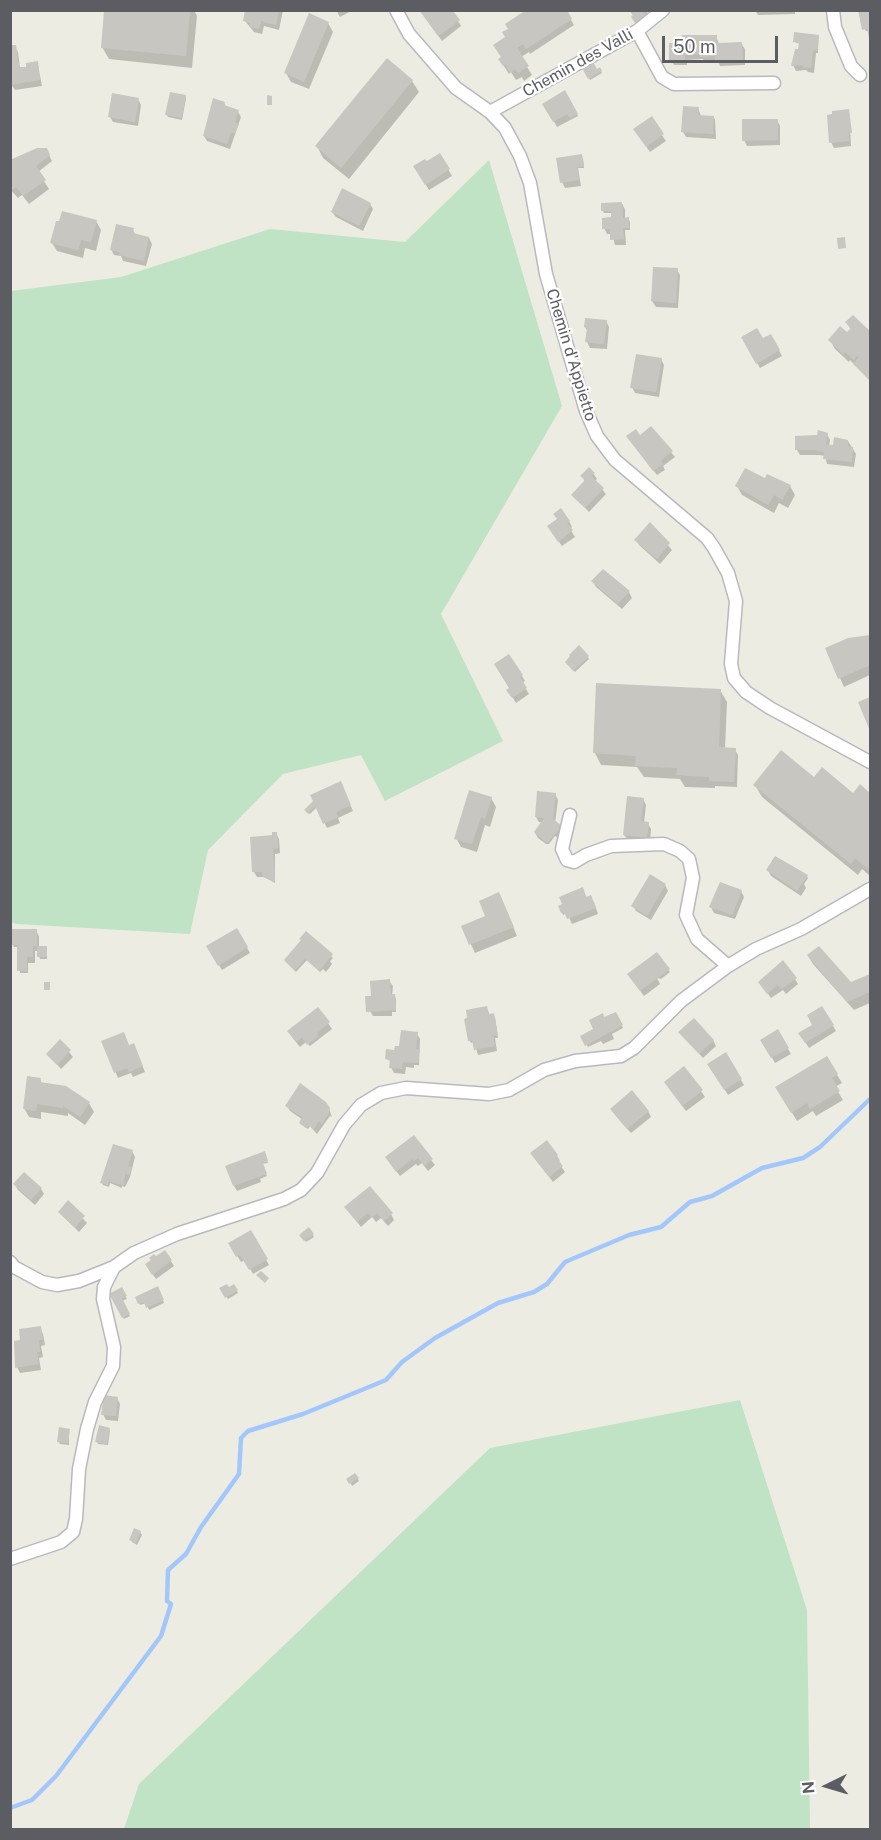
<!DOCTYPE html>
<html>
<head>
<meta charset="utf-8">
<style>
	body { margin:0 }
	#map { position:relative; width:881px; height:1840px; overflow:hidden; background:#edece2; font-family:"Public Sans",sans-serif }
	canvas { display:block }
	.frame { position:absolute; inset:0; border:12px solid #5b5d62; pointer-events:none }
	.north { position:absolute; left:797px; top:1756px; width:60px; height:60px; -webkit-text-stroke:4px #fff; paint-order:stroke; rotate:265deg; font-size:16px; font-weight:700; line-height:24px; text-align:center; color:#5b5d62 }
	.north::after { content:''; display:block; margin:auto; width:21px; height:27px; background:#5b5d62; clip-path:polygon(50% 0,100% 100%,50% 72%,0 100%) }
	.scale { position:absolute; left:662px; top:36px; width:116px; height:27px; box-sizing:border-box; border:3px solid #5b5d62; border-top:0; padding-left:8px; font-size:18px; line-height:21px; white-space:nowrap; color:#5b5d62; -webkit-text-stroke:4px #fff; paint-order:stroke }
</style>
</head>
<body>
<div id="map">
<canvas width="881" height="1840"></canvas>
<div class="frame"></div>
<div class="north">N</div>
<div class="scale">50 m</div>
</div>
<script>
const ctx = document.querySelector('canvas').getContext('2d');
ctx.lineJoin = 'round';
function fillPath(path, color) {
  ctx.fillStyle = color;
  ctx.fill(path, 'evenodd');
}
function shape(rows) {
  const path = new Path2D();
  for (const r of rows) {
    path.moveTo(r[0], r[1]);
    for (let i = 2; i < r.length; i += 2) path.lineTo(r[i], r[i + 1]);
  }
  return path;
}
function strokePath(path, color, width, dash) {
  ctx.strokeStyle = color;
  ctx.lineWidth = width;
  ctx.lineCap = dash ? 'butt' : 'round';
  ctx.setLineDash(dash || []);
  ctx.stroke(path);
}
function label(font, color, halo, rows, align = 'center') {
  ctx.font = font + ' "Public Sans",sans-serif';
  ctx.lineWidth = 4.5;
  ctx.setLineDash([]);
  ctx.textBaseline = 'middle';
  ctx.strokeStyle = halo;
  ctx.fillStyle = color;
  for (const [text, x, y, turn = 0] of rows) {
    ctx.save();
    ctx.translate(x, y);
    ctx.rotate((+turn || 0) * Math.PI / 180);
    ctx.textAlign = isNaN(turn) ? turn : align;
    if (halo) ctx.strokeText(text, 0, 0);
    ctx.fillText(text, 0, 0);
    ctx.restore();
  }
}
fillPath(shape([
	[489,160,562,406,441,614,503,741,385,801,361,755,283,774,208,850,190,934,17,924,11,922,11,291,121,277,270,229,405,242],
	[740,1400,807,1610,810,1829,124,1829,139,1784,490,1448]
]), '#c0e3c6');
fillPath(shape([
	[106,10,194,10,197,16,192,68,109,59,102,47],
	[247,10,283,10,279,30,264,26,262,34,254,32,245,21],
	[336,10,353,10,340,17],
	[565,10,574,25,530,54,529,52,521,57,532,75,524,81,522,77,516,80,511,72,509,74,500,60],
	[630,10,646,10,648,14,644,17,647,22,639,28],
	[755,10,795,10,795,14,758,15],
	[859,10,870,10,870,41,868,31,866,31,863,26],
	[424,16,458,21,461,26,442,41],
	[328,23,333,32,309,89,291,82,286,73],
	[716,36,719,44,741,43,745,49,745,65,720,66,718,61,705,62,703,59,687,60,687,65,674,65,671,59,684,44],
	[818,36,818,53,816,53,814,73,808,72,806,70,796,71,793,65,800,50,800,44,795,42],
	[15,47,18,52,20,68,38,65,42,86,15,90,11,84],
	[584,69,596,70,600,69,602,73,590,80],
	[412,81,419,92,349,179,323,158,317,146],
	[564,92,578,116,557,127,544,104],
	[185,96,186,99,182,120,168,117,167,115],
	[138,99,141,105,138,126,113,122,110,117],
	[214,100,224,103,226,107,238,112,241,117,230,149,207,141,204,136],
	[698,108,701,116,713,117,715,119,716,139,686,137,683,132],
	[849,111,851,146,834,148,831,142],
	[651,119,666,141,650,152,638,135],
	[777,120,780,126,780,145,747,146,744,140],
	[46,149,52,161,38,172,49,189,29,204,22,195,18,198,10,189,10,162],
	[440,155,452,176,429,190,415,167],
	[583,158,584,168,578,168,581,186,565,188,562,182],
	[370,204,373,209,363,231,336,217,332,212],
	[622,204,625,209,625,219,630,221,630,230,625,230,626,245,615,245,612,234,607,234,604,228,613,219,613,213,604,213,603,211],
	[96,221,101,230,96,251,85,248,83,258,57,251,52,243],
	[133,230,136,236,149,238,152,244,146,266,123,261,121,256,114,255,111,249],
	[677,270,680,275,678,308,656,307,652,301],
	[853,317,870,333,870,381,850,360,849,362,835,349,830,340,847,335,851,330,847,323],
	[606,321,609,327,607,349,590,348,587,342,588,332,585,327],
	[771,336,782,356,760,368,743,338,762,340],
	[661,359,664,365,659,397,635,393,632,387],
	[651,428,675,457,663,466,665,470,657,475,631,442],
	[827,434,830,440,829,446,834,446,848,441,856,454,854,467,827,464,825,456,819,455,800,455,797,450],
	[593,473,597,479,595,481,606,494,589,512,573,495,585,482,582,476],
	[737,486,790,486,795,495,788,508,779,503,774,513,742,495],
	[569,521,572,527,570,529,575,537,562,546,552,532],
	[661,537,672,550,660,564,639,545,636,540],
	[593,582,629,592,632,598,622,609,596,587],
	[870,637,870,675,844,687,840,678,849,639],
	[509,656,525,681,522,683,529,694,516,703,508,690,511,688],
	[588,657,589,659,575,672,568,664],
	[598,684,720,690,727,702,725,749,735,750,738,755,737,787,715,786,715,788,685,787,680,779,644,777,637,767,601,765,595,753],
	[755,785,854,795,860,786,870,794,870,876,862,869,858,875,762,797],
	[343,789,353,811,338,818,340,823,327,828,317,807,310,814,307,813,306,811],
	[555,794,558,800,555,823,564,832,559,839,555,836,549,844,546,844,538,838,535,833,542,823,539,822,536,817],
	[491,798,496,807,490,827,485,825,477,852,461,847,456,838],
	[643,799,646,805,644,823,648,824,651,829,650,843,628,840,624,835],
	[276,833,279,839,280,853,275,854,275,883,264,877,257,877,254,872],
	[768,870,807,876,808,878,804,884,806,888,801,896,771,876],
	[665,885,668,891,651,920,636,911,633,906],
	[582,889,587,898,594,902,598,914,572,924,567,913,563,915,560,907],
	[741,891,744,897,735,919,714,913,711,907],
	[503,903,517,936,475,953,463,927,487,917],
	[237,930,250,953,222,970,208,947],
	[36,931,39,936,39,947,46,947,47,950,47,959,40,959,38,951,35,951,35,963,28,963,28,973,20,973,19,947,14,947,13,945],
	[306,933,333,958,330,961,332,964,326,972,323,969,320,972,307,960,296,972,285,961,302,941],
	[808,956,851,984,870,975,870,1003,854,1010,813,964],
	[665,966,670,972,661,979,657,978,660,984,644,996,632,980],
	[795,979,798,984,786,994,783,990,771,998,763,987],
	[389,981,393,986,392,996,396,998,396,1012,392,1012,392,1016,373,1016,368,1008,369,1013,367,1011,366,998,372,997,371,982],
	[486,1008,490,1015,495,1017,498,1038,495,1038,497,1051,478,1055,474,1042,471,1043,470,1041],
	[822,1008,836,1031,809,1048,800,1034,814,1026],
	[615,1013,623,1028,612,1034,614,1039,603,1044,601,1041,588,1047,582,1036,595,1030,604,1019],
	[328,1023,332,1029,310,1046,306,1042,300,1047,292,1037],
	[777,1031,791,1054,775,1063,762,1040],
	[680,1033,713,1040,716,1046,703,1058],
	[417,1034,420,1039,419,1065,414,1065,414,1068,406,1067,405,1074,394,1073,391,1067,391,1062,387,1059],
	[60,1041,73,1057,61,1069,48,1054],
	[103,1042,136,1050,145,1072,133,1077,131,1073,118,1078],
	[725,1054,744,1085,728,1095,709,1064],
	[827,1058,842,1083,835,1087,843,1100,816,1116,813,1111,797,1121,777,1088],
	[40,1079,42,1084,89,1103,94,1112,85,1125,68,1113,68,1116,41,1112,41,1119,29,1117,24,1108],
	[669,1088,701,1091,705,1097,686,1111],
	[287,1106,328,1106,332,1117,330,1116,317,1134,310,1126,308,1129,302,1125,300,1123,303,1120,290,1111],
	[648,1111,651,1117,631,1133,615,1115],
	[413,1137,435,1165,428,1171,422,1163,418,1166,416,1164,400,1176,390,1163],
	[132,1151,135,1157,130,1177,125,1187,122,1186,122,1188,110,1183,109,1187,103,1185,102,1183],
	[265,1155,268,1163,261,1164,267,1176,260,1179,261,1182,237,1191,234,1186],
	[557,1156,560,1161,558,1162,565,1172,553,1182,535,1159],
	[15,1185,41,1189,44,1194,35,1205,18,1190],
	[68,1203,87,1223,79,1232,59,1212],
	[346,1208,391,1214,394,1220,388,1226,381,1218,376,1222,372,1217,361,1227],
	[309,1229,314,1237,306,1242,301,1235],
	[250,1232,269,1265,253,1274,245,1260,241,1262,230,1244],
	[165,1252,174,1266,156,1279,150,1270],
	[234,1286,238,1293,228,1299,221,1289,228,1289],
	[158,1288,164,1303,149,1310,146,1303,140,1305,137,1297],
	[121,1289,127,1299,122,1301,130,1316,124,1319,111,1294],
	[40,1328,43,1334,45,1345,41,1346,43,1357,39,1358,41,1370,20,1373,17,1367],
	[117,1398,120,1404,118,1421,106,1420,103,1414],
	[109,1429,110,1431,108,1445,98,1444,97,1441],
	[69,1431,69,1445,60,1444,58,1441],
	[355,1475,359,1481,352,1486,348,1479],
	[140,1532,142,1535,137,1545,132,1542,131,1540]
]), '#0003');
strokePath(shape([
	[10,1808,32,1800,56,1776,161,1636,171,1604,167,1601,168,1570,186,1554,201,1527,239,1474,241,1438,248,1431,303,1414,386,1380,402,1362,435,1338,498,1303,534,1292,547,1284,565,1262,629,1235,661,1227,690,1202,712,1196,762,1168,803,1158,820,1147,870,1099]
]), '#a4c7fb', 4.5);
fillPath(shape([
	[104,10,190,10,186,56,101,48],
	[245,10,279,10,276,25,261,21,259,29,249,27,250,23,243,21],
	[419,10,452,10,460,20,438,36],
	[526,10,567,10,572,19,526,49,523,44,517,48,529,66,518,73,515,69,510,73,505,64,503,66,498,59,501,57,493,45,505,37,502,32,508,29,505,24],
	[629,10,642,10,646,15,635,23,631,17,633,15],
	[858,10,870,10,870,43,867,29,862,30],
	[309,13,329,22,304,82,284,73],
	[794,32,819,35,818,51,813,50,811,68,803,67,803,65,791,66,795,49,798,49,799,43,793,42],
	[682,35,717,35,717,43,742,42,743,60,715,60,715,56,700,57,700,54,685,55,685,60,669,60,669,43,682,43],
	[10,45,16,45,19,67,26,67,26,63,38,61,40,80,10,85],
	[387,58,413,80,341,168,315,146],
	[593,62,597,69,600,67,602,71,588,79,582,68],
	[565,90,578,114,570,118,567,114,553,122,542,104],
	[170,92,186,95,182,118,165,115],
	[112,93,139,98,135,122,108,117],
	[267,95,272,96,272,105,267,105],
	[213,98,225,102,224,105,239,110,235,122,239,124,235,134,231,132,227,144,203,136],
	[683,106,699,107,698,115,714,116,713,134,681,132],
	[849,109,852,133,849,133,849,141,829,143,827,115,832,114,832,111],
	[652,116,664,134,646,147,633,129],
	[742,119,778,119,778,140,742,141],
	[37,148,47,148,50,155,36,166,46,180,23,196,16,187,12,190,10,188,10,160],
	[440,153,450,169,425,185,413,166,425,159,427,161],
	[582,154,584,166,577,167,579,180,560,183,556,158],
	[342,188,371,203,359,226,331,212],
	[622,202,623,218,629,217,629,228,623,228,624,239,610,240,610,229,602,229,602,218,611,217,611,211,601,211,601,203],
	[62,211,97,220,91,242,81,240,78,250,50,243,56,221,59,221],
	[116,224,134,228,133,233,149,237,144,261,119,255,119,252,110,250],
	[845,237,846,248,838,249,837,238],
	[653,267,678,268,676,303,651,301],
	[853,315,870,331,870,380,853,364,859,357,857,356,854,360,845,352,843,354,828,340,840,326,847,332,851,328,845,322],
	[585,318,607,320,604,344,585,342,587,328,584,327],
	[757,328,763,338,771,334,780,350,756,364,741,337],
	[636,354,662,358,656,392,630,388],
	[651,426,673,451,661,460,663,464,653,471,626,436,636,429,640,435],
	[818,430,828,433,826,444,833,445,834,437,848,440,848,446,853,447,852,462,823,459,824,452,815,450,795,450,795,436,817,435],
	[589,467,595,473,591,476,604,488,585,508,571,495,585,480,580,476],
	[745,468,765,478,767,474,791,485,782,500,774,495,768,505,735,486],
	[561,508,570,521,567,523,573,530,558,542,547,526,557,519,553,514],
	[650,522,670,543,657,559,634,540],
	[603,569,630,591,618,604,591,581],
	[870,635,870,665,838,679,825,648,848,638],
	[579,645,589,656,573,671,565,662,570,656,569,655],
	[509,654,523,675,520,677,527,688,512,698,506,690,509,688,494,664],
	[596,683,721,689,719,747,736,748,734,782,709,781,709,777,676,775,677,768,635,766,636,756,593,753],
	[870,697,870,731,858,702],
	[781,750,814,777,822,767,853,793,860,784,870,793,870,866,868,869,855,858,851,864,753,785],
	[341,781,351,805,336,812,338,817,323,824,315,806,308,813,304,810,313,801,310,795],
	[469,790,492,797,485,819,481,817,472,844,454,839],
	[537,791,556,793,553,819,562,826,547,843,534,832,544,818,535,817],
	[627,796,644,798,641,821,649,822,647,838,623,835],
	[272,832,277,832,278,848,273,849,275,882,263,877,262,872,252,872,250,837,272,835],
	[775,856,808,875,797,891,766,870],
	[650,874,666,884,647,916,631,906],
	[720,882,742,890,732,915,709,907],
	[583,887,586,897,591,895,596,908,567,919,564,912,561,913,558,906,562,904,559,897],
	[499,892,514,927,469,945,461,926,485,916,479,901],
	[237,928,248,947,218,966,206,946],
	[11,929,37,929,37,946,33,946,33,957,27,957,27,971,17,971,17,945,12,945],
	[306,931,333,954,319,971,305,959,295,970,284,960,301,940,299,939],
	[37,946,47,946,47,957,37,957],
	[819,946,851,982,870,974,870,992,847,1002,807,955],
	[657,952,670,969,640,991,627,974],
	[783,960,797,978,781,989,778,985,767,994,758,982],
	[390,979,391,994,395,994,396,1010,366,1012,365,996,371,996,370,981],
	[44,982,50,982,50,990,44,990],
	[487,1006,489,1014,494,1013,498,1035,493,1036,495,1046,474,1050,472,1041,468,1041,464,1019,467,1018,466,1010],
	[822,1006,834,1025,805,1043,798,1033,812,1025,807,1015],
	[318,1007,330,1022,317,1033,319,1036,307,1045,302,1037,296,1042,287,1031],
	[616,1012,623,1025,585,1046,580,1036,593,1029,589,1020,603,1013,604,1017],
	[694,1018,714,1040,699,1054,678,1032],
	[778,1029,789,1048,771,1058,760,1040],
	[401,1030,418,1032,416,1049,420,1049,418,1063,403,1062,402,1069,389,1068,390,1060,385,1059,386,1049,394,1050,395,1046,399,1046],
	[124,1032,129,1045,134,1043,143,1066,129,1072,127,1068,114,1073,101,1041],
	[60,1039,71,1050,57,1065,46,1054],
	[726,1052,742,1079,724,1090,707,1064],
	[827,1056,838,1074,832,1078,840,1091,810,1109,807,1103,791,1113,775,1087],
	[684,1066,703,1090,682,1106,664,1082],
	[27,1076,41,1078,40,1082,66,1086,90,1102,80,1117,63,1106,63,1108,37,1104,36,1111,23,1109],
	[300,1083,326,1102,330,1108,329,1113,322,1124,319,1121,314,1129,308,1126,306,1128,299,1123,302,1117,285,1106],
	[632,1090,649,1111,627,1129,610,1109],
	[414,1135,433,1159,424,1166,418,1158,414,1161,412,1159,396,1172,385,1157],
	[547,1140,558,1155,556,1157,563,1166,549,1177,530,1153],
	[113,1144,133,1150,128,1166,132,1167,129,1175,125,1174,124,1186,109,1181,108,1185,100,1183],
	[265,1151,268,1161,263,1163,267,1174,233,1186,225,1166],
	[24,1172,42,1188,31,1200,13,1184],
	[370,1186,393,1213,384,1221,377,1213,372,1217,368,1213,357,1222,344,1207],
	[68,1200,85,1216,75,1228,58,1212],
	[309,1227,314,1234,304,1241,299,1235],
	[251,1230,268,1259,249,1270,240,1255,236,1257,228,1243],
	[165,1250,172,1260,152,1275,145,1264,151,1260,149,1258,154,1254,156,1256],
	[261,1271,269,1278,265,1283,256,1275],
	[227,1284,229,1287,234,1284,238,1290,225,1298,219,1288],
	[158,1286,164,1300,146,1308,144,1302,138,1304,135,1297],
	[122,1287,127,1296,122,1298,130,1314,122,1318,109,1294],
	[41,1326,43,1340,39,1340,40,1352,37,1352,39,1364,15,1368,14,1341,20,1340,19,1329],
	[104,1395,118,1397,116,1416,101,1415],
	[99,1425,110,1428,107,1444,95,1442],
	[59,1427,70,1429,68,1443,57,1442],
	[355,1473,359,1478,349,1484,346,1479],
	[134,1528,141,1531,136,1543,129,1540]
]), '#c8c6c0');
const street = shape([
	[396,10,409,34,456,88,490,112,505,128,520,156,530,183,546,274,586,411,597,436,615,460,707,538,714,548,728,573,736,601,731,664,734,678,746,692,770,708,870,762],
	[833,10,835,27,851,66,860,75],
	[637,31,662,77,674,84,774,83],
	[490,112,637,31,663,10],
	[570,815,562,849,567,860,574,862,586,855,611,846,664,844,680,851,689,859,693,878,686,915,697,939,728,966],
	[10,1262,14,1267,42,1282,57,1285,79,1281,114,1267,134,1253,177,1234,284,1199,301,1190,317,1173,344,1125,361,1105,381,1093,406,1088,489,1094,509,1090,544,1070,575,1061,621,1056,634,1048,681,1001,728,966,756,949,801,929,870,889],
	[10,1559,61,1542,73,1532,76,1519,79,1469,87,1429,95,1402,113,1366,114,1347,103,1299,104,1287,114,1267]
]);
strokePath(street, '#b8b9be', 15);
strokePath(street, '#fff', 12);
label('16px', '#5b5d62', '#fff', [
	["Chemin des Valli",578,63,-29],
	["Chemin d'Appietto",571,355,73]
]);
</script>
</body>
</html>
